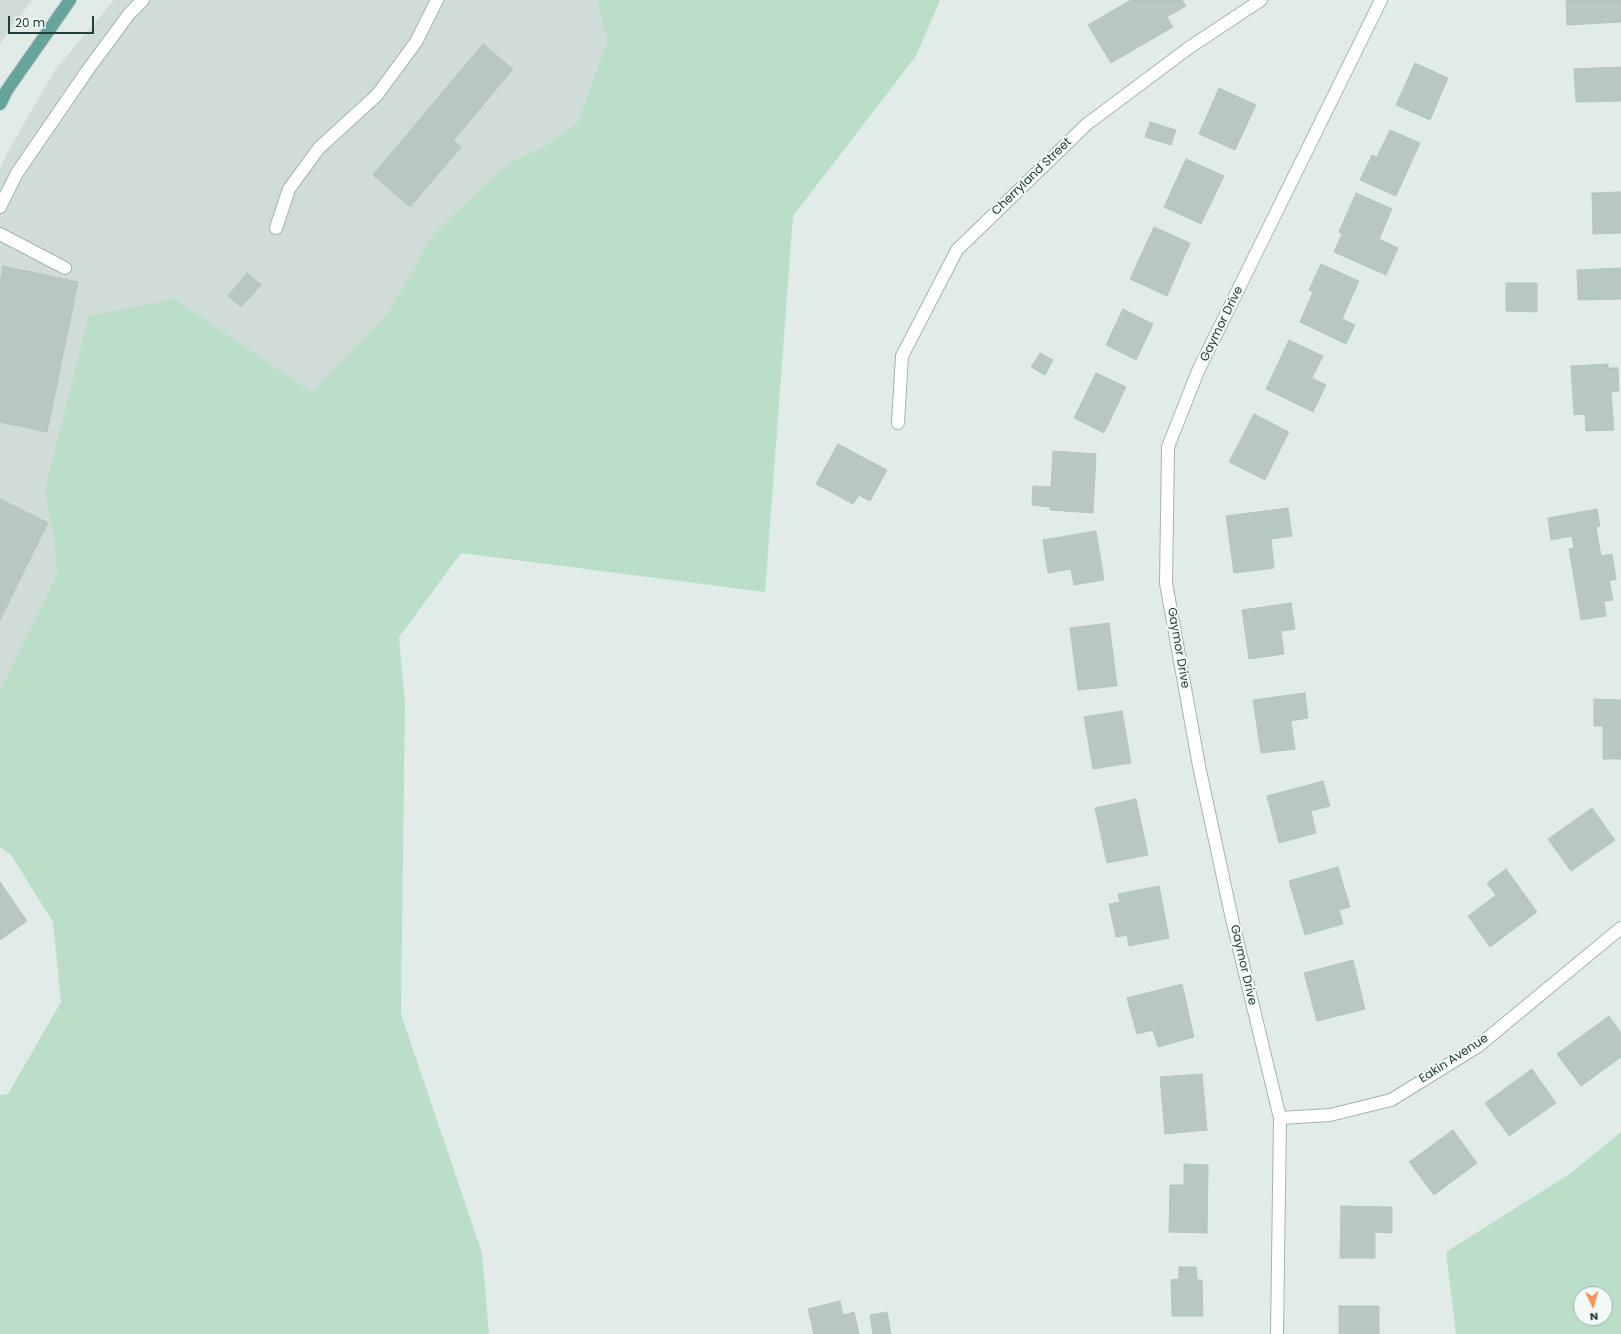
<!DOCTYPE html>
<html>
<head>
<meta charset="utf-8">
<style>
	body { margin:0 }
	#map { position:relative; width:1621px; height:1334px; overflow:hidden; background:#e1ece9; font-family:Poppins,sans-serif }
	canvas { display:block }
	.north { position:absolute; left:1573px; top:1286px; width:40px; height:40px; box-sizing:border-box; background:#f2f9f6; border:1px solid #9eaeab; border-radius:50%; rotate:175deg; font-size:11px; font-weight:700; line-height:16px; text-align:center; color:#213e3a }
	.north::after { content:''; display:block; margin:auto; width:14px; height:18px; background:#f59257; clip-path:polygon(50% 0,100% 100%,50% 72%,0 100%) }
	.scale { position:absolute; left:8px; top:16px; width:86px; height:18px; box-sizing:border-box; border:2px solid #213e3a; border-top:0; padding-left:5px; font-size:12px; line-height:14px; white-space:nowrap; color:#213e3a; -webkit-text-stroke:3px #f2f9f6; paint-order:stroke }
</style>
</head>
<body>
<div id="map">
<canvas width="1621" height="1334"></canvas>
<div class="north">N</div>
<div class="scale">20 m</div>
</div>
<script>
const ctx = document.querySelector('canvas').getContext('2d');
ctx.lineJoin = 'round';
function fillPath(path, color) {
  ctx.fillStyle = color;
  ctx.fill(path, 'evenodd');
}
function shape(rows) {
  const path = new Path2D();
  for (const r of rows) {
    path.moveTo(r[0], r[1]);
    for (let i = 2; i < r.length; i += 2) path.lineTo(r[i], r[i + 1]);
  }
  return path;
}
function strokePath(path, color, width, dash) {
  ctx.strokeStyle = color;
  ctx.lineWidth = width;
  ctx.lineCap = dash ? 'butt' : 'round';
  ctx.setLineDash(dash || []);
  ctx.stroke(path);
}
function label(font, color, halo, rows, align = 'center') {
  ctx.font = font + ' Poppins,sans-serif';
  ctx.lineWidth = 4;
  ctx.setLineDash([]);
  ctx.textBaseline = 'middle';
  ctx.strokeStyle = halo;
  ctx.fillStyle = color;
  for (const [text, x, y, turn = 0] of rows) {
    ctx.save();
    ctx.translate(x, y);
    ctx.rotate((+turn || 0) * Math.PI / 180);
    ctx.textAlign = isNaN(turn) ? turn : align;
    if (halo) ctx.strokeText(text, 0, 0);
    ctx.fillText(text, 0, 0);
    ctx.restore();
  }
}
fillPath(shape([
	[0,0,32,0,0,44],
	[114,0,597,0,607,41,578,122,545,146,507,164,434,233,387,314,312,392,175,299,53,532,57,574,0,691,0,169,7,153,55,70]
]), '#d0dcd8');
fillPath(shape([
	[597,0,940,0,916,56,793,216,765,592,461,553,399,637,405,703,401,1014,482,1253,489,1334,0,1334,0,1095,8,1094,61,1002,53,922,11,855,0,847,0,691,57,574,53,532,45,490,89,316,175,299,312,392,387,314,434,233,507,164,545,146,578,122,607,41],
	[1621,1132,1621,1334,1456,1334,1446,1252,1571,1173],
	[1581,1294,1605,1294,1605,1318,1581,1318]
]), '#badec8');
const building = shape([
	[1131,0,1182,0,1186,6,1167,17,1173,27,1111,63,1088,25,1131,0],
	[1566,0,1621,0,1621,22,1567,25,1566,0],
	[483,44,513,69,453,141,461,147,410,207,373,175,483,44],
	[1415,63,1448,78,1430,120,1396,105,1415,63],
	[1621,67,1621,101,1576,102,1574,69,1621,67],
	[1219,88,1256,105,1235,150,1199,134,1219,88],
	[1150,122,1176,130,1171,145,1145,137,1150,122],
	[1390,130,1420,143,1396,196,1360,180,1372,155,1377,157,1390,130],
	[1186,159,1224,176,1201,224,1164,207,1186,159],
	[1621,192,1621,233,1593,234,1592,193,1621,192],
	[1356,193,1392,209,1379,239,1398,248,1386,275,1334,252,1342,234,1339,232,1356,193],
	[1154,227,1190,243,1167,296,1130,279,1154,227],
	[1321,264,1359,281,1342,319,1355,325,1346,344,1300,322,1313,292,1309,290,1321,264],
	[3,266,78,282,47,432,0,422,0,283,3,266],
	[1621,268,1621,299,1578,300,1577,270,1621,268],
	[247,273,261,285,241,307,228,296,247,273],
	[1506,283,1537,283,1537,312,1506,311,1506,283],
	[1123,309,1153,324,1136,360,1106,345,1123,309],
	[1289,340,1323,356,1312,378,1326,385,1313,412,1266,389,1289,340],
	[1040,353,1053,360,1045,375,1031,367,1040,353],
	[1608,364,1608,368,1618,368,1619,391,1611,392,1614,430,1586,431,1585,414,1574,415,1571,366,1608,364],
	[1096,373,1126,387,1104,433,1074,418,1096,373],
	[1254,414,1289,432,1265,480,1229,462,1254,414],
	[838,444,887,470,870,501,859,495,853,504,816,484,838,444],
	[1053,451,1096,454,1093,513,1050,510,1050,507,1032,505,1033,486,1051,487,1053,451],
	[0,499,48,523,0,620,0,499],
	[1288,508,1292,536,1271,539,1274,568,1234,573,1226,516,1288,508],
	[1597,509,1600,526,1596,527,1601,556,1612,554,1616,579,1609,581,1613,600,1604,601,1606,616,1581,620,1569,549,1574,548,1572,536,1551,540,1548,518,1597,509],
	[1096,531,1104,580,1074,585,1071,569,1048,573,1043,540,1096,531],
	[1291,603,1295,629,1281,631,1284,654,1249,659,1242,610,1291,603],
	[1109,623,1117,686,1078,690,1070,628,1109,623],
	[1305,693,1308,718,1291,721,1295,749,1261,753,1253,700,1305,693],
	[1594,699,1621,700,1621,759,1603,759,1603,726,1594,726,1594,699],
	[1122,711,1131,763,1093,769,1084,717,1122,711],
	[1323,781,1330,806,1311,811,1316,833,1279,843,1267,796,1323,781],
	[1136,799,1148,855,1107,863,1095,808,1136,799],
	[1592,808,1615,840,1571,871,1548,839,1592,808],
	[1338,867,1350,907,1339,910,1343,924,1305,935,1289,881,1338,867],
	[1506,869,1537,912,1490,947,1468,916,1496,895,1487,883,1506,869],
	[0,882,27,921,0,940,0,882],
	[1159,886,1169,938,1129,946,1127,935,1116,937,1109,904,1120,902,1118,894,1159,886],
	[1353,960,1365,1009,1317,1021,1304,973,1353,960],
	[1182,984,1194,1037,1158,1047,1153,1030,1137,1034,1127,998,1182,984],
	[1609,1016,1621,1033,1621,1057,1581,1086,1557,1054,1609,1016],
	[1532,1069,1556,1103,1509,1136,1485,1103,1532,1069],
	[1202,1074,1207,1130,1165,1134,1160,1077,1202,1074],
	[1453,1130,1477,1163,1434,1195,1409,1162,1453,1130],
	[1184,1164,1208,1165,1207,1233,1169,1232,1170,1185,1184,1185,1184,1164],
	[1341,1206,1392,1207,1392,1233,1375,1232,1375,1258,1340,1258,1341,1206],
	[1179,1267,1196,1267,1197,1280,1202,1280,1203,1316,1172,1316,1171,1280,1179,1279,1179,1267],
	[840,1301,843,1315,854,1312,859,1334,814,1334,808,1309,840,1301],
	[1339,1306,1379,1306,1379,1334,1339,1334,1339,1306],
	[887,1312,891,1334,873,1334,870,1315,887,1312]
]);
fillPath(building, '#b7c7c2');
strokePath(building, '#b4c6c1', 1);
const minor = shape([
	[0,207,17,173,87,71,129,14,143,0],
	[276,228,289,189,319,148,377,95,416,42,437,0],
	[0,234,65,268],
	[898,423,902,356,957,250,1087,124,1190,47,1261,0],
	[1280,1118,1330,1115,1391,1100,1477,1047,1621,928],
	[1277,1334,1280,1118,1232,919,1199,766,1166,583,1168,447,1198,371,1381,0]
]);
const major = shape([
	[0,104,7,90,70,0]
]);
strokePath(minor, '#a4b4b1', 14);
strokePath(major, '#c1c9c8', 14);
strokePath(minor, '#fff', 12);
strokePath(major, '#65a39b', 12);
label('12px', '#213e3a', '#f2f9f6', [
	["Cherryland Street",1032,177,-44],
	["Gaymor Drive",1222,324,-64],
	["Gaymor Drive",1178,648,80],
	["Gaymor Drive",1243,965,77],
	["Eakin Avenue",1454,1059,-33]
]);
</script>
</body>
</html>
